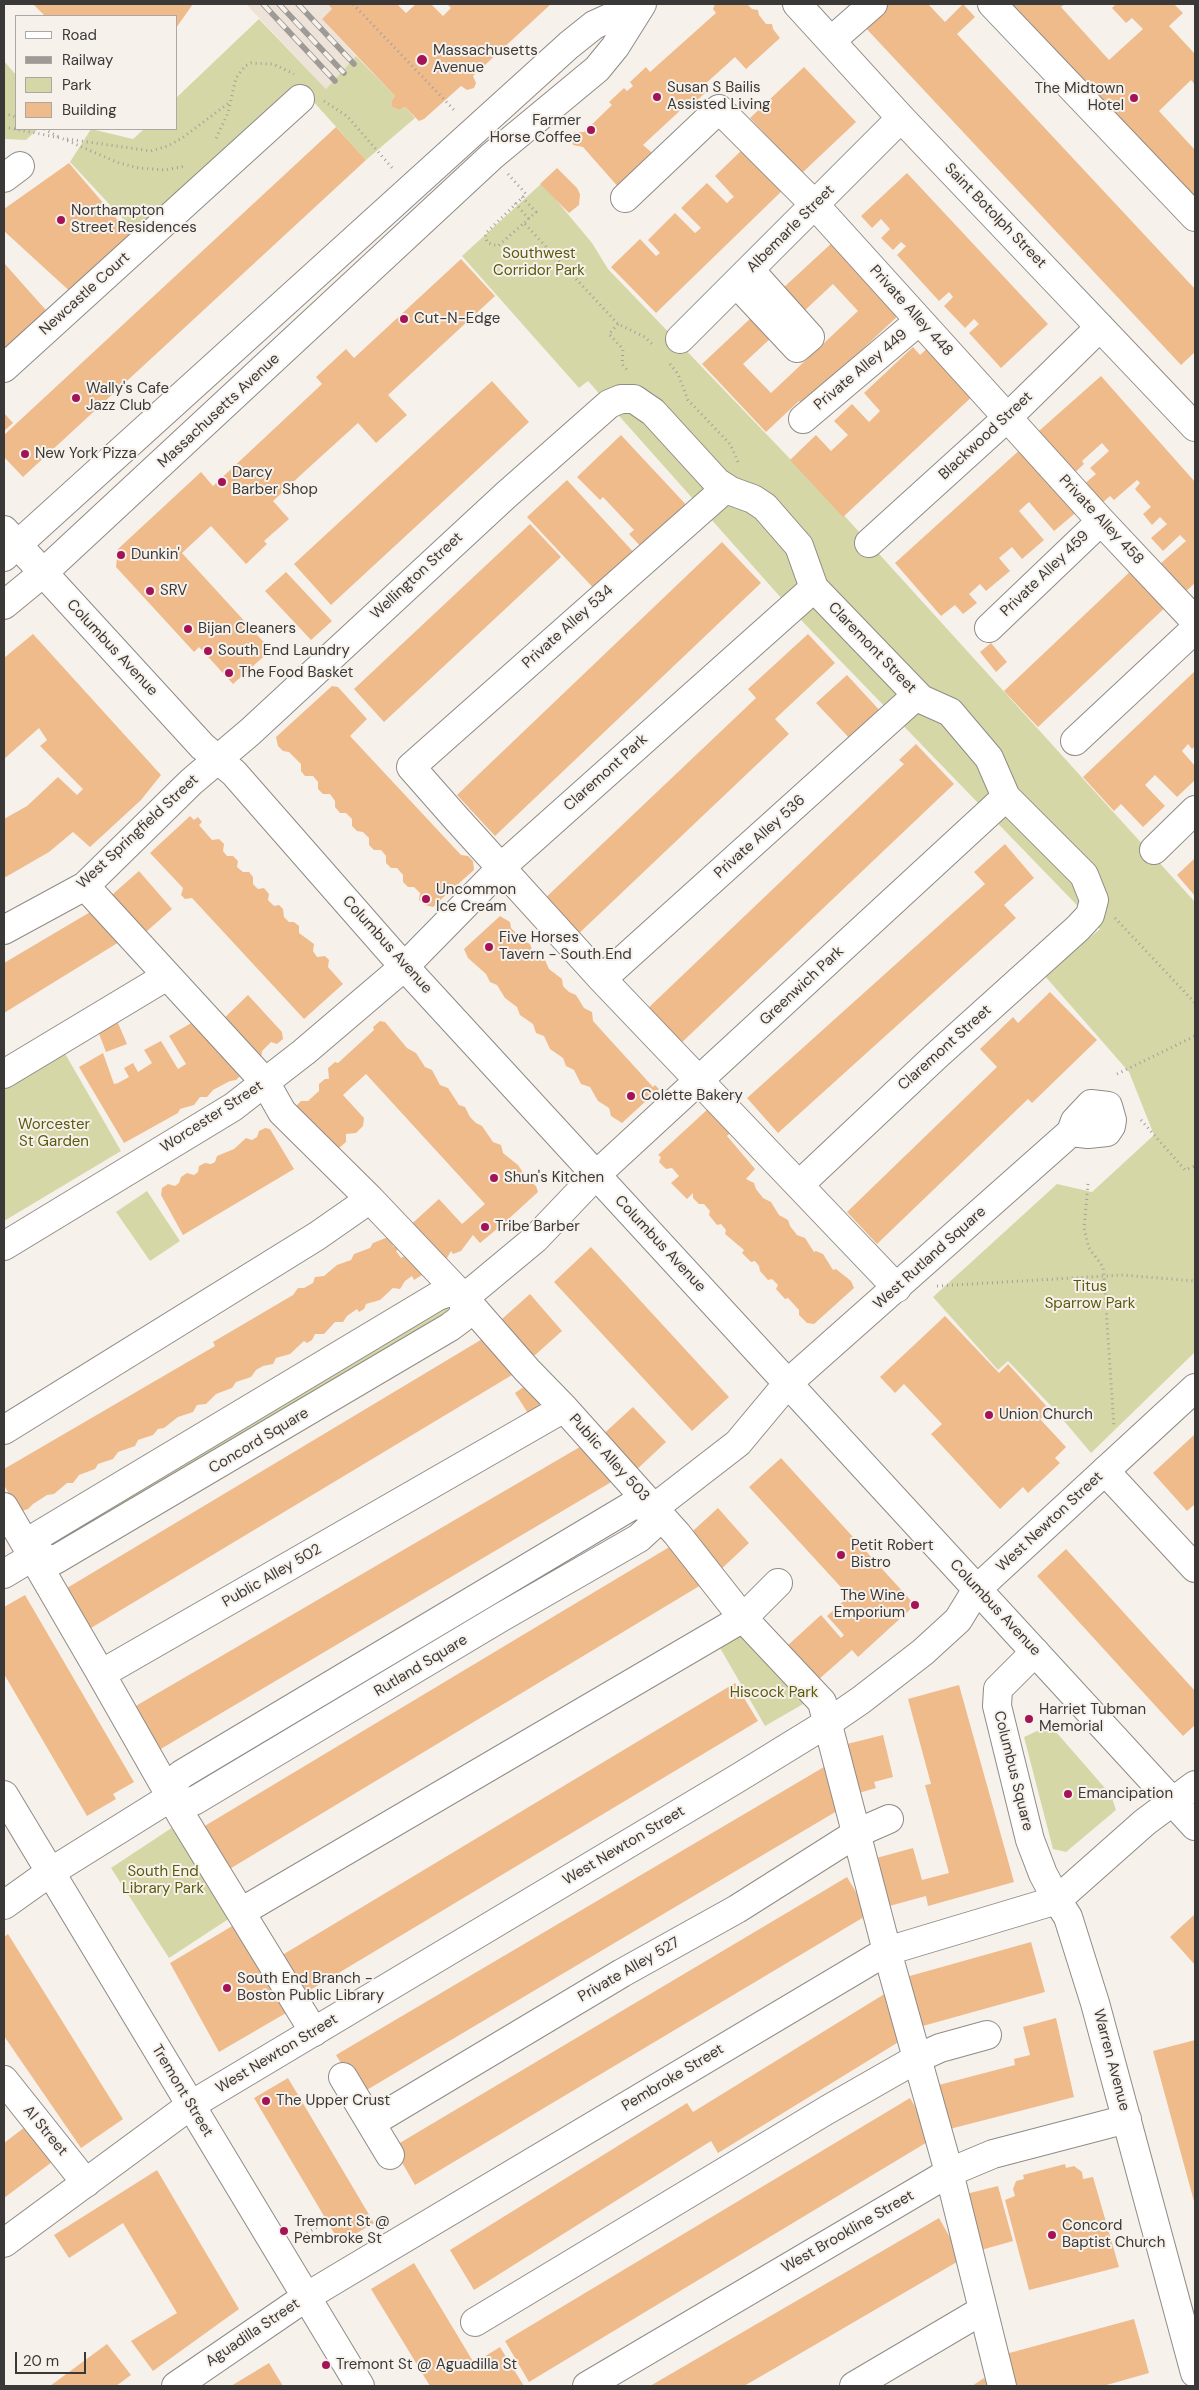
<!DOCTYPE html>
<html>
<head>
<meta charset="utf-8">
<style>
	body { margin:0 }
	#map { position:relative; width:1199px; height:2390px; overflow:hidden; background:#f7f1ec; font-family:"DM Sans",sans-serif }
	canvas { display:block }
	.frame { position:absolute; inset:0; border:5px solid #3b3937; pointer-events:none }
	.legend { position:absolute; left:15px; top:15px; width:162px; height:115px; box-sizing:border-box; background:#f7f1ec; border:1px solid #aca7a4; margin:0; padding:6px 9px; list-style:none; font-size:15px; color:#3b3937 }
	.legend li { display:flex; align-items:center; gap:10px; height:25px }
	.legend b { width:25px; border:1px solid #aca7a4 }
	.scale { position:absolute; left:15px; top:2352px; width:71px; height:22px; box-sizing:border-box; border:2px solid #3b3937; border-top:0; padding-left:6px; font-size:15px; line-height:18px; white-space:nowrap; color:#3b3937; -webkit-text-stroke:4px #f7f1ec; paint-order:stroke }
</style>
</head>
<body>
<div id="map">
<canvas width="1199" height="2390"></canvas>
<div class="frame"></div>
<ul class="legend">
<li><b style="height:6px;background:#fff"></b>Road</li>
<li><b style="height:6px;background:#9e9a96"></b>Railway</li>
<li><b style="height:14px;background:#d5d8a6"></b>Park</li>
<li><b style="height:14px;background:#efbb8b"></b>Building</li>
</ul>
<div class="scale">20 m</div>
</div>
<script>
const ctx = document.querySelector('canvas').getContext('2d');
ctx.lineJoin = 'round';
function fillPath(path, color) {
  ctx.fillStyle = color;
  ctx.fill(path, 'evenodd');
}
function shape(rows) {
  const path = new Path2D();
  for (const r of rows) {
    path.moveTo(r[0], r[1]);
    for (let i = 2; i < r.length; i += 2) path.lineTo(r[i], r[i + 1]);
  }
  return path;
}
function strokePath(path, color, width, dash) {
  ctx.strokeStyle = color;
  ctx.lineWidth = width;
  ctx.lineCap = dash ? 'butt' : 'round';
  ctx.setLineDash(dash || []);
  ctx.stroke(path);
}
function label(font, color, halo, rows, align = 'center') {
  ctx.font = font + ' "DM Sans",sans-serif';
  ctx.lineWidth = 4;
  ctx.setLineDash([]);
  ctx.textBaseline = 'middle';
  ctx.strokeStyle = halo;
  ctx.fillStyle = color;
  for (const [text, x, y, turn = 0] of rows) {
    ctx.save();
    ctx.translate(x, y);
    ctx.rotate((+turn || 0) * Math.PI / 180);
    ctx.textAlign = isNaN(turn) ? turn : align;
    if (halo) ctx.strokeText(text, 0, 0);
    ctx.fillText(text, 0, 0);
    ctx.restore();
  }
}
fillPath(shape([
	[246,4,328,4,332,9,322,19,356,56,326,89]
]), '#eee3d9');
fillPath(shape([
	[259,19,326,89,356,56,395,96,391,102,392,107,399,110,405,107,415,118,366,160,302,89,137,234,70,162,91,129,133,139,144,129,176,129,176,98],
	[4,61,16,75,16,129,38,129,26,140,4,139],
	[542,183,592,243,608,269,841,512,1195,902,1195,1352,1091,1453,1054,1409,1008,1361,998,1370,933,1297,1057,1184,1092,1192,1154,1135,1129,1072,1044,975,1100,929,799,618,588,381,579,388,462,256],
	[63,1050,121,1151,4,1221,4,1085],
	[147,1191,180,1241,150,1261,116,1212],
	[446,1304,451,1316,53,1552,47,1542],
	[746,1632,812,1699,765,1726,716,1641],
	[1050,1725,1111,1795,1116,1810,1066,1852,1053,1849,1024,1737],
	[173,1827,230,1918,169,1958,111,1868]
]), '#d5d8a6');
fillPath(shape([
	[33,4,193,4,176,28,176,16,45,16],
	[328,4,397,4,406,13,416,4,431,4,443,16,451,8,447,4,551,4,473,76,476,83,474,88,467,90,461,86,424,119,419,121,405,107,399,110,392,107,391,102,395,96,322,19,332,9],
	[715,4,747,4,752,9,758,10,759,15,766,24,772,24,773,29,780,38,746,69,735,57,702,87,706,92,688,109,685,106,643,145,657,157,620,189,583,147,573,145,571,137,574,132,584,132,612,105,609,102,624,88,627,91,633,86,630,82,646,67,650,72,716,13,713,9],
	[883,4,928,4,945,22,963,4,975,17,957,34,1195,289,1195,352,1181,365,862,24],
	[1008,4,1065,4,1061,7,1109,60,1143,29,1132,18,1126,23,1112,8,1116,4,1174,4,1183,13,1169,26,1195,54,1195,85,1191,80,1159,111,1195,150,1195,205],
	[804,67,856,122,802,173,750,118],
	[336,127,366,160,23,477,4,457,4,435],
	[746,146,786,187,656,313,611,267,640,239,656,256,660,253,648,240,675,213,695,233,701,228,681,208,707,183,727,203,731,199,734,197,715,176],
	[69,163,133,238,75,296,4,231,4,209],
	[557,168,577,188,580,194,579,205,569,213,540,184],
	[907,173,1048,324,1001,368,969,333,979,324,974,319,965,328,944,306,953,297,949,292,939,301,897,255,906,246,901,242,893,250,881,238,890,229,881,219,872,228,861,216],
	[834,241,901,313,803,405,799,401,766,432,702,364,752,317,771,338,743,364,771,393,858,311,833,284,803,312,782,289],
	[461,259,495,296,388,395,407,415,376,443,358,423,304,472,273,501,289,519,264,541,267,544,246,564,211,526,182,553,271,650,233,684,199,647,194,652,116,567,118,549,201,472,213,486,322,384,316,377,346,349,354,358],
	[4,263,53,318,4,362],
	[932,344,977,392,843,517,790,460,816,435,831,451,848,435,834,421,852,404,869,422,880,411,864,393,913,347,920,355],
	[1101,376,1195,482,1195,583,1184,593,1159,565,1186,541,1180,535,1163,551,1151,538,1167,524,1160,517,1152,525,1143,514,1151,507,1135,489,1140,483,1137,480,1114,500,1110,496,1101,504,1083,485,1096,474,1090,468,1109,451,1102,443,1082,461,1084,464,1068,479,1031,438],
	[492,381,529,422,331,605,294,564],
	[4,413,13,423,4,431],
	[621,435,691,510,646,552,629,534,634,530,603,497,600,500,577,477],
	[1023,447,1079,510,1054,531,1029,502,1019,511,1044,540,1022,559,1012,547,999,558,1010,571,986,591,980,584,969,594,977,603,963,614,955,605,941,616,895,563],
	[567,480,638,557,599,594,527,517],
	[530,524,561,557,384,722,354,689],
	[722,542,761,583,495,836,457,795],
	[1135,567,1170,603,1038,727,1004,691],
	[286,572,332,621,311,640,265,591],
	[33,634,161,775,141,800,90,847,73,832,49,852,4,878,4,819,27,806,58,777,77,795,83,789,40,746,47,740,39,728,4,759,4,658],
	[808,634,835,663,775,719,789,734,573,939,540,903,756,698,748,689],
	[991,643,1007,662,996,672,980,652],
	[1195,671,1195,746,1192,749,1188,744,1182,751,1195,766,1195,780,1177,797,1155,775,1145,785,1165,806,1143,827,1121,804,1114,811,1083,777],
	[847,675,883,714,853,742,816,703],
	[332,686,338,687,367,719,350,736,461,855,468,856,473,861,474,870,457,885,457,891,452,895,447,894,433,907,425,905,419,900,420,893,414,887,408,887,403,882,403,875,397,868,391,868,386,863,386,856,381,850,374,850,369,845,369,838,363,832,357,831,352,826,352,819,346,813,340,813,335,807,335,801,330,794,323,794,318,789,318,782,313,776,305,776,301,771,301,764,289,752,283,751,278,746,276,737],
	[916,744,954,784,677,1047,644,1012,904,764,899,760],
	[190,816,194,820,198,817,202,822,199,825,212,840,219,839,224,844,223,851,227,856,233,856,238,861,237,867,243,872,249,872,253,877,253,884,258,889,264,888,269,894,268,900,274,906,279,905,283,909,284,917,289,922,294,922,299,926,299,933,314,944,313,951,317,957,325,956,329,960,328,967,343,984,304,1019,192,898,185,899,181,895,183,888,150,853],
	[1005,844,1034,878,1004,905,1016,918,778,1133,747,1098,985,884,974,872],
	[1195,858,1195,896,1177,875],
	[139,871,172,909,138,939,105,901],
	[97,908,124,939,4,1013,4,963],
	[500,916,510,922,511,928,524,941,530,944,533,952,540,958,545,960,549,969,562,979,563,986,569,992,576,995,584,1008,592,1012,593,1021,653,1087,655,1085,659,1089,622,1123,611,1116,609,1108,598,1101,590,1087,581,1084,574,1070,566,1066,563,1058,550,1049,544,1036,536,1033,533,1024,520,1015,517,1007,505,998,497,985,490,982,486,974,468,958,464,949],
	[1050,992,1097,1040,1032,1103,1028,1099,877,1244,847,1212,997,1067,980,1049,1013,1017,1018,1023],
	[248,995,282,1032,283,1039,277,1044,271,1042,262,1051,261,1059,216,1026],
	[198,1019,241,1075,236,1080,230,1081,213,1090,207,1097,200,1097,194,1105,180,1109,178,1113,124,1143,79,1067,103,1053,114,1084,118,1083,129,1077,124,1068,133,1063,138,1072,152,1063,144,1050,161,1041,178,1069,186,1064,169,1036],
	[380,1021,385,1022,407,1048,416,1053,425,1067,432,1070,440,1085,448,1088,459,1105,465,1107,470,1117,476,1123,482,1126,493,1142,501,1145,503,1153,518,1165,527,1179,536,1186,538,1192,503,1224,480,1243,473,1235,461,1251,453,1254,451,1251,446,1260,405,1230,439,1199,462,1224,485,1204,366,1074,343,1095,364,1118,363,1126,356,1133,346,1134,346,1142,339,1148,332,1147,295,1113,296,1106,301,1101,308,1101,319,1091,319,1084,325,1079,329,1079,328,1068,335,1062,338,1063,374,1030,373,1027],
	[118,1023,127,1044,106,1052,98,1031],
	[709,1108,731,1132,727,1136,755,1169,746,1179,754,1183,756,1189,763,1198,771,1202,779,1215,788,1220,790,1226,797,1235,805,1238,814,1252,816,1251,823,1254,833,1270,836,1269,851,1281,854,1288,814,1324,807,1323,799,1315,799,1310,788,1298,785,1299,776,1289,778,1285,772,1279,768,1280,760,1271,759,1266,755,1261,751,1262,742,1253,744,1250,725,1234,726,1230,721,1224,717,1225,709,1215,710,1211,704,1204,699,1204,693,1198,693,1193,687,1199,671,1183,679,1176,672,1168,666,1169,659,1162,661,1157,658,1155],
	[265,1128,270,1129,294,1169,183,1235,161,1195,162,1188,168,1184,175,1186,179,1183,181,1177,187,1173,194,1175,198,1172,199,1166,205,1163,211,1164,215,1162,217,1156,234,1149,246,1138,252,1140,257,1137,259,1131],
	[388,1237,394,1247,397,1246,399,1249,396,1251,401,1258,412,1252,422,1275,414,1280,412,1276,405,1281,400,1289,393,1288,380,1300,366,1304,364,1309,359,1312,357,1309,347,1316,343,1322,335,1322,324,1334,315,1334,312,1340,307,1343,304,1341,290,1354,276,1358,273,1364,263,1366,256,1370,251,1377,236,1382,232,1388,216,1394,206,1404,197,1405,193,1412,178,1417,164,1428,158,1429,153,1435,138,1440,135,1446,118,1452,113,1459,98,1464,95,1469,79,1475,73,1483,67,1483,54,1494,47,1495,33,1504,28,1509,19,1512,4,1485,4,1469,215,1346,213,1342,293,1295,298,1288,304,1288,313,1283,315,1277,324,1276,337,1265,351,1260,354,1254,370,1248,373,1243],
	[591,1247,729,1397,692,1431,554,1282],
	[530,1294,562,1331,525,1364,493,1327],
	[945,1316,999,1373,1008,1364,1050,1410,1040,1419,1066,1447,1055,1458,1060,1463,1028,1493,1023,1487,1000,1509,931,1434,942,1424,904,1384,895,1393,880,1377],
	[484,1338,517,1372,86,1631,62,1591],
	[532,1381,552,1403,531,1418,515,1393],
	[633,1407,666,1442,632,1474,599,1438],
	[1195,1434,1195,1504,1187,1511,1153,1473],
	[585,1444,613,1481,159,1750,134,1707],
	[781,1458,915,1605,858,1657,852,1650,818,1680,787,1646,821,1615,841,1638,844,1635,827,1616,849,1596,749,1487],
	[718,1508,749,1543,716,1574,684,1539],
	[676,1543,706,1582,223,1873,198,1830],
	[1066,1549,1195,1691,1195,1725,1183,1736,1037,1576],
	[25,1595,134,1782,113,1794,116,1799,87,1816,4,1674,4,1607],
	[735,1683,758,1721,302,1995,279,1957],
	[959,1685,1014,1882,928,1906,926,1896,882,1908,869,1860,913,1848,922,1880,949,1873,925,1785,931,1784,908,1699],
	[883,1735,893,1777,874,1782,876,1788,852,1795,839,1746],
	[829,1764,842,1808,360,2094,336,2055],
	[847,1877,869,1914,415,2185,393,2147],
	[1195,1914,1195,1965,1170,1937],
	[234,1925,286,2013,219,2052,170,1963],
	[8,1934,123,2119,81,2148,4,2036,4,1937],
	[1031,1942,1045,1992,912,2029,899,1979],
	[886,1993,905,2038,718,2153,711,2141,474,2290,450,2250,687,2103,693,2112],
	[1056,2018,1074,2097,942,2131,931,2087,1015,2065,1014,2059,1030,2055,1023,2027],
	[1195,2040,1195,2205,1153,2051],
	[288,2078,374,2223,340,2243,254,2098],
	[910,2098,934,2138,529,2382,505,2341],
	[25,2127,52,2162,4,2198,4,2143],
	[1065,2164,1066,2168,1074,2166,1082,2172,1083,2179,1093,2177,1119,2267,1029,2290,1005,2200,1015,2196,1013,2189,1016,2181,1024,2179,1023,2175],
	[157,2170,239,2309,153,2371,131,2341,177,2313,123,2223,69,2258,54,2235],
	[998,2186,1013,2241,974,2252,958,2196],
	[939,2218,962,2259,789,2360,744,2386,650,2386],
	[414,2263,474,2363,500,2347,524,2386,430,2386,371,2289],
	[1134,2319,1149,2373,1103,2386,1010,2386,1002,2355],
	[107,2344,131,2375,116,2386,50,2386],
	[269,2363,283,2386,231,2386],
	[984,2378,989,2386,972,2386]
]), '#efbb8b');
const minor = shape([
	[797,4,901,118,1195,427],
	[992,4,1195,217],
	[832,40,873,4],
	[4,178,20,166],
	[625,198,719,109,814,204,1101,521,1195,621],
	[737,284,797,348,810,337,750,270],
	[680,339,901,118],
	[4,368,300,99],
	[803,419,919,321],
	[726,488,411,767,455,817,602,979,897,1288],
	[869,543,1008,417,1100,327],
	[989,628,1101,521],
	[1075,741,1195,629],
	[1154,850,1195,810],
	[85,886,265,1082,282,1112,370,1199],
	[4,930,85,886,191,782,250,732,506,495,609,404,621,399,634,399,653,412,717,482,731,491,753,499,765,507,799,546,814,588,921,699,950,712,989,758,1006,797,1084,875,1094,900,1090,915,1078,928,936,1056,799,1185],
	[602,979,917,695],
	[4,1074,167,976],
	[4,1246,233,1107,304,1052,405,966,508,861,814,588],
	[464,1298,535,1239,596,1175,1006,797],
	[4,1430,317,1236,370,1199,464,1298,527,1370,564,1408,677,1534,743,1618,822,1702,887,1951,949,2172,1002,2386],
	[1105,1471,1195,1568],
	[633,1505,654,1508,654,1524,639,1538,500,1618,194,1801,178,1802,171,1797,170,1789,175,1780,182,1774,633,1505],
	[4,1507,101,1674],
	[654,1508,738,1443,788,1383,1071,1132,1075,1121,1091,1104,1108,1106,1112,1120,1111,1126,1107,1132,1088,1134,1071,1132],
	[34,1556,39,1535,438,1296,450,1292,464,1298],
	[4,1574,34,1556,55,1560,450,1327,462,1318,464,1310,464,1298],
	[1195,1785,1145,1822,1057,1900,1068,1917,1095,2003,1195,2373],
	[4,1905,49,1873,171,1797],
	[241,1912,743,1618,778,1583],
	[314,2032,183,1818,101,1674,564,1408],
	[343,2077,390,2155],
	[4,2080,86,2183],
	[371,2123,622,1973,737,1909,857,1833,889,1819],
	[475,2322,827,2110,918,2058,940,2048,987,2035],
	[176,2386,306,2297,346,2273,887,1951,1057,1900,1043,1874,1030,1840,997,1706,998,1689,1035,1652],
	[587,2386,950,2172,993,2154,1127,2119],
	[854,2386,983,2310]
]);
const major = shape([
	[4,530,202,746,234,773,391,952,1195,1826],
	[4,557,569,45,594,25,640,4],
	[4,605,43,573,492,156,597,69,615,47,642,4],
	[4,1795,360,2386],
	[4,2243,191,2105,738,1778,829,1722,861,1700,923,1652,958,1620,977,1589,1195,1388]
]);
strokePath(minor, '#908b86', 30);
strokePath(major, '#908b86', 30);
strokePath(shape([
	[353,4,456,112],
	[324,101,347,116,394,170],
	[4,113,16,117],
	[4,127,61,138,119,163,139,168,165,170,186,166],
	[44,129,59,137],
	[216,138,228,113,236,78,245,66,251,63,273,64,294,74],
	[67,139,151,151,168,146,182,138,230,102],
	[508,174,526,194,487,232,485,237,488,243,498,246,524,223,618,324,645,337,654,346],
	[522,197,536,212,524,223],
	[515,203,529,219],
	[618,324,609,334,623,349,622,364,629,372],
	[670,364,678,374,688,400,730,444,739,464],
	[1115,918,1195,1003],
	[1117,1074,1195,1036],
	[1141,1120,1185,1170,1195,1166],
	[1088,1184,1084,1228,1089,1248,1103,1267,1104,1276,1114,1428],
	[937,1286,1123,1275,1195,1281],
	[307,2233,319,2226]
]), '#a49f9c', 3, [1, 4]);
strokePath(minor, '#fff', 28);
strokePath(major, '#fff', 28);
const rail = shape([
	[263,4,335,81],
	[279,4,344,73],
	[298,4,354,64]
]);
strokePath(rail, '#9e9a96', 5.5);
strokePath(rail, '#f7f1ec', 4, [11]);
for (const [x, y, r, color] of [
	[422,60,6,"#a31356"],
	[657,97,5,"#a31356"],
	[1134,98,5,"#a31356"],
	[591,130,5,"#a31356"],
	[61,220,5,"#a31356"],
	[404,319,5,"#a31356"],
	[76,398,5,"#a31356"],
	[25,454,5,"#a31356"],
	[222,482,5,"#a31356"],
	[121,555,5,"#a31356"],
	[150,591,5,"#a31356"],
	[188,629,5,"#a31356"],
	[208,651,5,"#a31356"],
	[229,673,5,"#a31356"],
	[426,899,5,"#a31356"],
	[489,947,5,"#a31356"],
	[631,1096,5,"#a31356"],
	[494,1178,5,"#a31356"],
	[485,1227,5,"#a31356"],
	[989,1415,5,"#a31356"],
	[841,1555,5,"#a31356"],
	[915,1605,5,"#a31356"],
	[1029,1719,5,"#a31356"],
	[1068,1794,5,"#a31356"],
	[227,1988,5,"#a31356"],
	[266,2101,5,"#a31356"],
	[284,2231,5,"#a31356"],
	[1052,2235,5,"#a31356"],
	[326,2365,5,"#a31356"]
]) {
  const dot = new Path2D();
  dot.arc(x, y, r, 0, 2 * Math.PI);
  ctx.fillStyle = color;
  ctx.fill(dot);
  strokePath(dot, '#f7f1ec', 2);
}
label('15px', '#3b3937', '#f7f1ec', [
	["Massachusetts",433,51],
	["Avenue",433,68],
	["Susan S Bailis",667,88],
	["Assisted Living",667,105],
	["The Midtown",1124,89,"right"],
	["Hotel",1124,106,"right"],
	["Farmer",581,121,"right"],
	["Horse Coffee",581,138,"right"],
	["Northampton",71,211],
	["Street Residences",71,228],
	["Cut-N-Edge",414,319],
	["Wally's Cafe",86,389],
	["Jazz Club",86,406],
	["New York Pizza",35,454],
	["Darcy",232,473],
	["Barber Shop",232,490],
	["Dunkin'",131,555],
	["SRV",160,591],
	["Bijan Cleaners",198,629],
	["South End Laundry",218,651],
	["The Food Basket",239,673],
	["Uncommon",436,890],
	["Ice Cream",436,907],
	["Five Horses",499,938],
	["Tavern - South End",499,955],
	["Colette Bakery",641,1096],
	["Shun's Kitchen",504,1178],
	["Tribe Barber",495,1227],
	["Union Church",999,1415],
	["Petit Robert",851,1546],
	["Bistro",851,1563],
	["The Wine",905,1596,"right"],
	["Emporium",905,1613,"right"],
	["Harriet Tubman",1039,1710],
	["Memorial",1039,1727],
	["Emancipation",1078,1794],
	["South End Branch -",237,1979],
	["Boston Public Library",237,1996],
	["The Upper Crust",276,2101],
	["Tremont St @",294,2222],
	["Pembroke St",294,2239],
	["Concord",1062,2226],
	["Baptist Church",1062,2243],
	["Tremont St @ Aguadilla St",336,2365]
], 'left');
label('15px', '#3b3937', '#f7f1ec', [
	["Saint Botolph Street",995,216,46],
	["Albemarle Street",791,229,-45],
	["Newcastle Court",85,294,-42],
	["Private Alley 448",911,311,48],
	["Private Alley 449",861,370,-40],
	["Massachusetts Avenue",219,411,-43],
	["Blackwood Street",986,436,-43],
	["Private Alley 458",1101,520,47],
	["Private Alley 459",1045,574,-44],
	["Wellington Street",417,576,-43],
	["Private Alley 534",568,627,-42],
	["Columbus Avenue",112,648,47],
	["Claremont Street",872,648,46],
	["Claremont Park",606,773,-42],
	["West Springfield Street",138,832,-43],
	["Private Alley 536",760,837,-42],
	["Columbus Avenue",387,945,48],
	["Greenwich Park",802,986,-43],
	["Claremont Street",945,1048,-42],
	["Worcester Street",212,1117,-33],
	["Columbus Avenue",660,1244,47],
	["West Rutland Square",930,1258,-42],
	["Concord Square",259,1441,-31],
	["Public Alley 503",609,1458,48],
	["West Newton Street",1050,1522,-43],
	["Public Alley 502",272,1576,-30],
	["Columbus Avenue",995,1608,47],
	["Rutland Square",421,1666,-31],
	["Columbus Square",1013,1771,76],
	["West Newton Street",624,1846,-31],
	["Private Alley 527",629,1970,-30],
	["West Newton Street",277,2054,-31],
	["Warren Avenue",1111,2060,75],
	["Pembroke Street",673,2078,-31],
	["Tremont Street",182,2091,59],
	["Al Street",45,2131,50],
	["West Brookline Street",848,2232,-30],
	["Aguadilla Street",253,2333,-34]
]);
label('15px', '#5a5a0c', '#f7f1ec', [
	["Southwest",539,254],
	["Corridor Park",539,271],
	["Worcester",54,1125],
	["St Garden",54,1142],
	["Titus",1090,1287],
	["Sparrow Park",1090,1304],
	["Hiscock Park",774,1693],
	["South End",163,1872],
	["Library Park",163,1889]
]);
</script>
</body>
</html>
